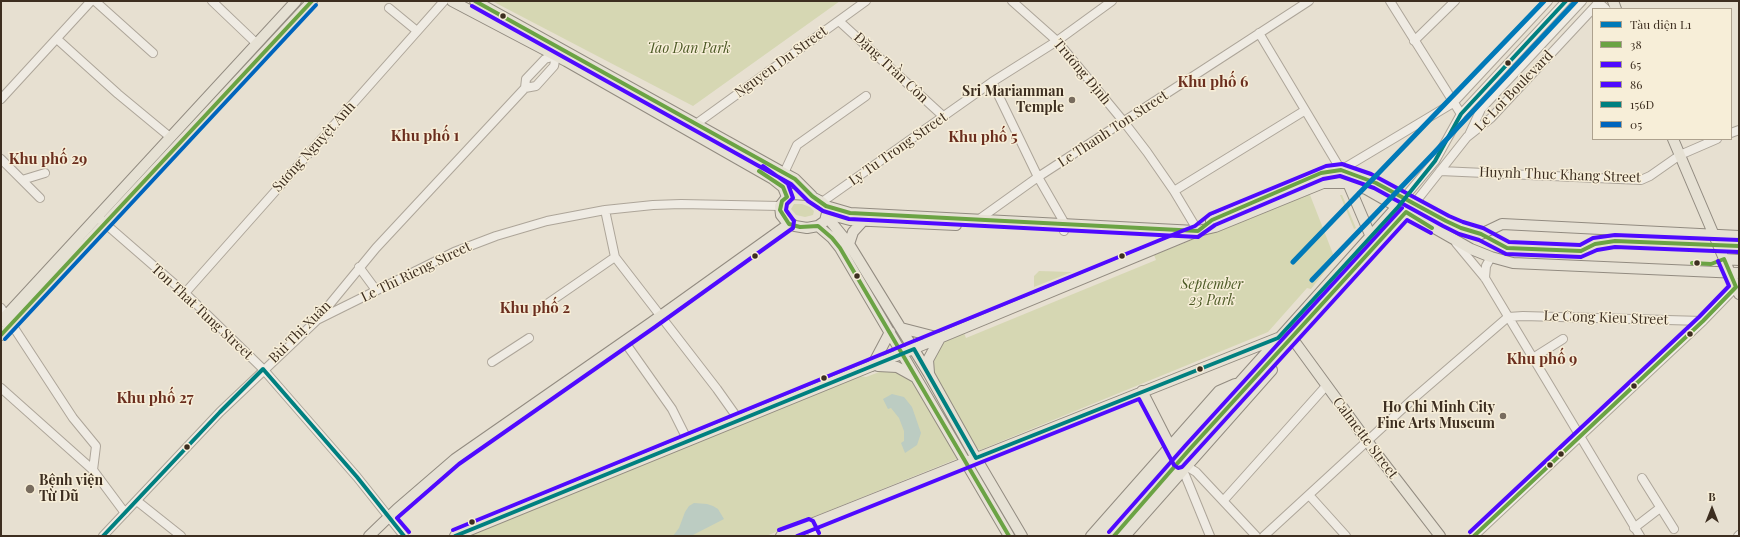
<!DOCTYPE html>
<html>
<head>
<meta charset="utf-8">
<style>
	body { margin:0 }
	#map { position:relative; width:1740px; height:537px; overflow:hidden; background:#e7e0d1; font-family:"Playfair Display",serif }
	canvas { display:block }
	.frame { position:absolute; inset:0; border:2px solid #3d2e20; pointer-events:none }
	.legend { position:absolute; left:1592px; top:8px; width:140px; height:132px; box-sizing:border-box; background:#f7eed8; border:1px solid #ada18e; margin:0; padding:5px 7px; list-style:none; font-size:12px; color:#3d2e20 }
	.legend li { display:flex; align-items:center; gap:8px; height:20px }
	.legend b { width:20px; border:1px solid #ada18e }
	.north { position:absolute; left:1692px; top:489px; width:40px; height:40px; -webkit-text-stroke:3px #f7eed8; paint-order:stroke; rotate:0deg; font-size:11px; font-weight:700; line-height:16px; text-align:center; color:#3d2e20 }
	.north::after { content:''; display:block; margin:auto; width:14px; height:18px; background:#3d2e20; clip-path:polygon(50% 0,100% 100%,50% 72%,0 100%) }
</style>
</head>
<body>
<div id="map">
<canvas width="1740" height="537"></canvas>
<div class="frame"></div>
<ul class="legend">
<li><b style="height:5px;background:#0079b8"></b>Tàu điện L1</li>
<li><b style="height:5px;background:#6ba344"></b>38</li>
<li><b style="height:5px;background:#4f0aff"></b>65</li>
<li><b style="height:5px;background:#4f0aff"></b>86</li>
<li><b style="height:5px;background:#008080"></b>156D</li>
<li><b style="height:5px;background:#0065bd"></b>05</li>
</ul>
<div class="north">B</div>
</div>
<script>
const ctx = document.querySelector('canvas').getContext('2d');
ctx.lineJoin = 'round';
function fillPath(path, color) {
  ctx.fillStyle = color;
  ctx.fill(path, 'evenodd');
}
function shape(rows) {
  const path = new Path2D();
  for (const r of rows) {
    path.moveTo(r[0], r[1]);
    for (let i = 2; i < r.length; i += 2) path.lineTo(r[i], r[i + 1]);
  }
  return path;
}
function strokePath(path, color, width, dash) {
  ctx.strokeStyle = color;
  ctx.lineWidth = width;
  ctx.lineCap = dash ? 'butt' : 'round';
  ctx.setLineDash(dash || []);
  ctx.stroke(path);
}
function label(font, color, halo, rows, align = 'center') {
  ctx.font = font + ' "Playfair Display",serif';
  ctx.lineWidth = 3;
  ctx.setLineDash([]);
  ctx.textBaseline = 'middle';
  ctx.strokeStyle = halo;
  ctx.fillStyle = color;
  for (const [text, x, y, turn = 0] of rows) {
    ctx.save();
    ctx.translate(x, y);
    ctx.rotate((+turn || 0) * Math.PI / 180);
    ctx.textAlign = isNaN(turn) ? turn : align;
    if (halo) ctx.strokeText(text, 0, 0);
    ctx.fillText(text, 0, 0);
    ctx.restore();
  }
}
fillPath(shape([
	[492,1,840,1,693,106],
	[1307,194,1310,195,1335,259,1311,289,1307,288,1268,332,980,450,976,447,932,370,931,364,942,342,964,333,966,338,1156,260,1154,255],
	[1340,195,1342,195,1356,228,1354,229],
	[794,204,802,204,810,207,814,211,813,215,805,217,796,215,791,209],
	[1039,271,1072,272,1034,287,1034,276],
	[890,368,910,377,959,458,766,536,467,536,858,376,866,377]
]), '#d6d7b3');
fillPath(shape([
	[892,394,904,397,912,407,921,433,917,445,905,453,901,443,904,441,904,431,899,418,891,408,888,409,883,399],
	[694,503,707,504,713,506,718,509,724,519,691,536,673,536,679,528,685,512,689,506]
]), '#bcccc2');
const minor = shape([
	[95,1,153,53],
	[212,1,256,43],
	[1012,1,1057,41,1124,122,1147,152,1174,191,1198,231],
	[1390,1,1461,114],
	[1597,1,1606,9],
	[389,8,417,31],
	[839,21,943,116],
	[1259,33,1341,170,1453,103,1548,1],
	[57,39,118,94,170,137],
	[1414,41,1455,1],
	[992,82,1038,177,1065,224,1064,231],
	[525,88,526,79,545,59,556,56],
	[1,99,91,1],
	[696,124,866,1],
	[1731,133,1739,130],
	[1469,135,1481,109,1582,1],
	[1,159,22,180,45,173],
	[1440,171,1641,180,1650,176,1680,155,1717,139],
	[784,173,797,145,866,96],
	[22,180,40,198],
	[1174,191,1304,111],
	[1404,198,1435,161,1461,114,1566,1],
	[822,202,992,82,1057,41,1112,1],
	[1414,204,1467,137,1491,118,1600,1],
	[605,210,615,257,717,389,739,420],
	[101,220,185,293,263,369,357,477,404,536],
	[978,220,1038,177,1309,1],
	[1456,243,1485,278,1640,536],
	[359,267,376,290],
	[1485,278,1486,266,1491,257],
	[185,293,444,1],
	[544,306,615,257],
	[1,308,73,418,96,446,93,470],
	[1508,317,1523,316,1703,321],
	[317,320,454,252,496,236,547,221,605,210,653,205,681,204,780,206],
	[624,341,672,409,688,441],
	[1533,358,1563,339],
	[492,362,529,338],
	[1,388,93,470,125,513],
	[1183,464,1196,472,1256,536],
	[1183,470,1210,536],
	[1642,478,1674,529],
	[1309,495,1346,536],
	[1224,500,1326,386],
	[137,501,181,536],
	[808,525,814,536],
	[1634,528,1660,508],
	[103,536,220,412,316,321,376,248,525,88,536,86,554,66,556,56,559,51],
	[1264,536,1413,399,1508,317],
	[1474,536,1703,321,1736,287],
	[1738,536,1739,535]
]);
const major = shape([
	[452,1,566,61,773,179,783,187,787,197],
	[475,1,784,173,795,179,812,196],
	[1613,1,1616,9],
	[1673,139,1739,294],
	[1348,183,1371,237],
	[792,194,808,195,822,202,826,206,827,213,825,221,818,226,807,228,795,226,785,220,781,215,780,206,787,197,792,194],
	[826,206,850,213,1196,231],
	[835,216,850,220,956,225],
	[827,217,849,244,929,374,976,458,1022,536],
	[1211,221,1321,173,1341,170,1376,183,1446,221,1461,228,1481,234,1502,224,1739,236],
	[818,226,832,238,840,248,1009,536],
	[849,244,853,232,863,221],
	[1718,245,1739,246],
	[1724,259,1739,260],
	[1,321,296,1],
	[901,328,940,338],
	[1,335,312,1],
	[1292,338,1373,449,1440,536],
	[872,366,890,332],
	[878,366,897,367,915,377],
	[929,373,928,360,940,338],
	[1142,391,1172,450],
	[369,536,397,509,455,459,652,322,789,224],
	[455,536,891,358,1198,231,1215,227,1323,183,1348,183,1366,189,1471,249,1491,257,1513,263,1739,273],
	[781,536,1278,338],
	[1091,536,1219,391,1235,384],
	[1102,536,1402,201],
	[1114,536,1189,450,1410,208],
	[1125,536,1272,370]
]);
strokePath(minor, '#ada599', 10);
strokePath(major, '#928b80', 12);
strokePath(minor, '#efebe3', 8);
strokePath(major, '#e6e1d4', 10);
strokePath(shape([
	[475,1,795,179,812,196,826,206,850,213,1198,231,1212,220,1321,173,1341,170,1376,183,1446,221,1461,228,1481,234,1507,248,1581,251,1595,244,1615,241,1739,246],
	[759,171,783,187,787,197,782,201,780,210,789,224,800,227,818,226,832,238,840,248,1009,536],
	[1,335,312,1],
	[1114,536,1189,450,1406,212,1432,228],
	[1474,536,1703,321,1736,287,1724,259,1711,264,1692,263]
]), '#6ba344', 4);
strokePath(shape([
	[472,6,791,184,808,201,823,211,849,219,1198,237,1215,225,1323,179,1340,176,1374,188,1443,226,1459,234,1479,240,1506,254,1581,257,1597,250,1615,247,1739,252],
	[409,532,397,518,459,464,655,327,793,228,794,221,786,210,787,204,793,198,788,184,763,166],
	[797,536,1139,399,1174,465,1178,468,1182,467,1407,220,1431,233]
]), '#4f0aff', 4);
strokePath(shape([
	[453,530,1182,231,1195,226,1210,214,1326,166,1342,164,1371,174,1449,216,1463,222,1483,228,1509,242,1580,245,1593,238,1615,235,1739,240],
	[779,530,809,519,813,521,819,533],
	[1109,532,1185,446,1402,208],
	[1470,532,1699,317,1729,286,1718,261]
]), '#4f0aff', 4);
strokePath(shape([
	[103,536,220,412,263,369,357,477,404,536],
	[455,536,914,349,976,458,1278,338,1398,207,1435,161,1461,114,1566,1]
]), '#008080', 4);
strokePath(shape([
	[5,339,316,5]
]), '#0065bd', 4);
strokePath(shape([
	[1293,262,1544,1],
	[1312,280,1432,155,1576,1]
]), '#0079b8', 5);
for (const [x, y, r, color] of [
	[503,16,3.5,"#3d2e20"],
	[1508,63,3.5,"#3d2e20"],
	[1072,100,4,"#786c5e"],
	[755,256,3.5,"#3d2e20"],
	[1122,256,3.5,"#3d2e20"],
	[1697,263,3.5,"#3d2e20"],
	[857,276,3.5,"#3d2e20"],
	[1690,334,3.5,"#3d2e20"],
	[1200,369,3.5,"#3d2e20"],
	[824,378,3.5,"#3d2e20"],
	[1634,386,3.5,"#3d2e20"],
	[1503,416,4,"#786c5e"],
	[187,447,3.5,"#3d2e20"],
	[1561,454,3.5,"#3d2e20"],
	[1550,465,3.5,"#3d2e20"],
	[30,489,5,"#786c5e"],
	[472,522,3.5,"#3d2e20"]
]) {
  const dot = new Path2D();
  dot.arc(x, y, r, 0, 2 * Math.PI);
  ctx.fillStyle = color;
  ctx.fill(dot);
  strokePath(dot, '#f7eed8', 1.5);
}
label('italic 14px', '#4d5a26', '#f7eed8', [
	["Tao Dan Park",689,49],
	["September",1212,285],
	["23 Park",1212,301]
]);
label('14px', '#3d2e20', '#f7eed8', [
	["Nguyen Du Street",781,62,-36],
	["Đặng Trần Côn",891,68,43],
	["Trương Định",1082,72,50],
	["Le Loi Boulevard",1514,91,-46],
	["Le Thanh Ton Street",1113,129,-33],
	["Sương Nguyệt Anh",314,147,-48],
	["Ly Tu Trong Street",898,149,-35],
	["Huynh Thuc Khang Street",1560,175,2],
	["Le Thi Rieng Street",416,272,-26],
	["Ton That Tung Street",202,312,43],
	["Le Cong Kieu Street",1606,318,2],
	["Bùi Thị Xuân",300,332,-45],
	["Calmette Street",1365,438,53]
]);
label('bold 14px', '#3d2e20', '#f7eed8', [
	["Sri Mariamman",1064,92],
	["Temple",1064,108],
	["Ho Chi Minh City",1495,408],
	["Fine Arts Museum",1495,424],
	["Bệnh viện",39,481,"left"],
	["Từ Dũ",39,497,"left"]
], 'right');
label('bold 15px', '#6b2e1e', '#f7eed8', [
	["Khu phố 6",1213,82],
	["Khu phố 1",425,136],
	["Khu phố 5",983,137],
	["Khu phố 29",48,159],
	["Khu phố 2",535,308],
	["Khu phố 9",1542,359],
	["Khu phố 27",155,398]
]);
</script>
</body>
</html>
